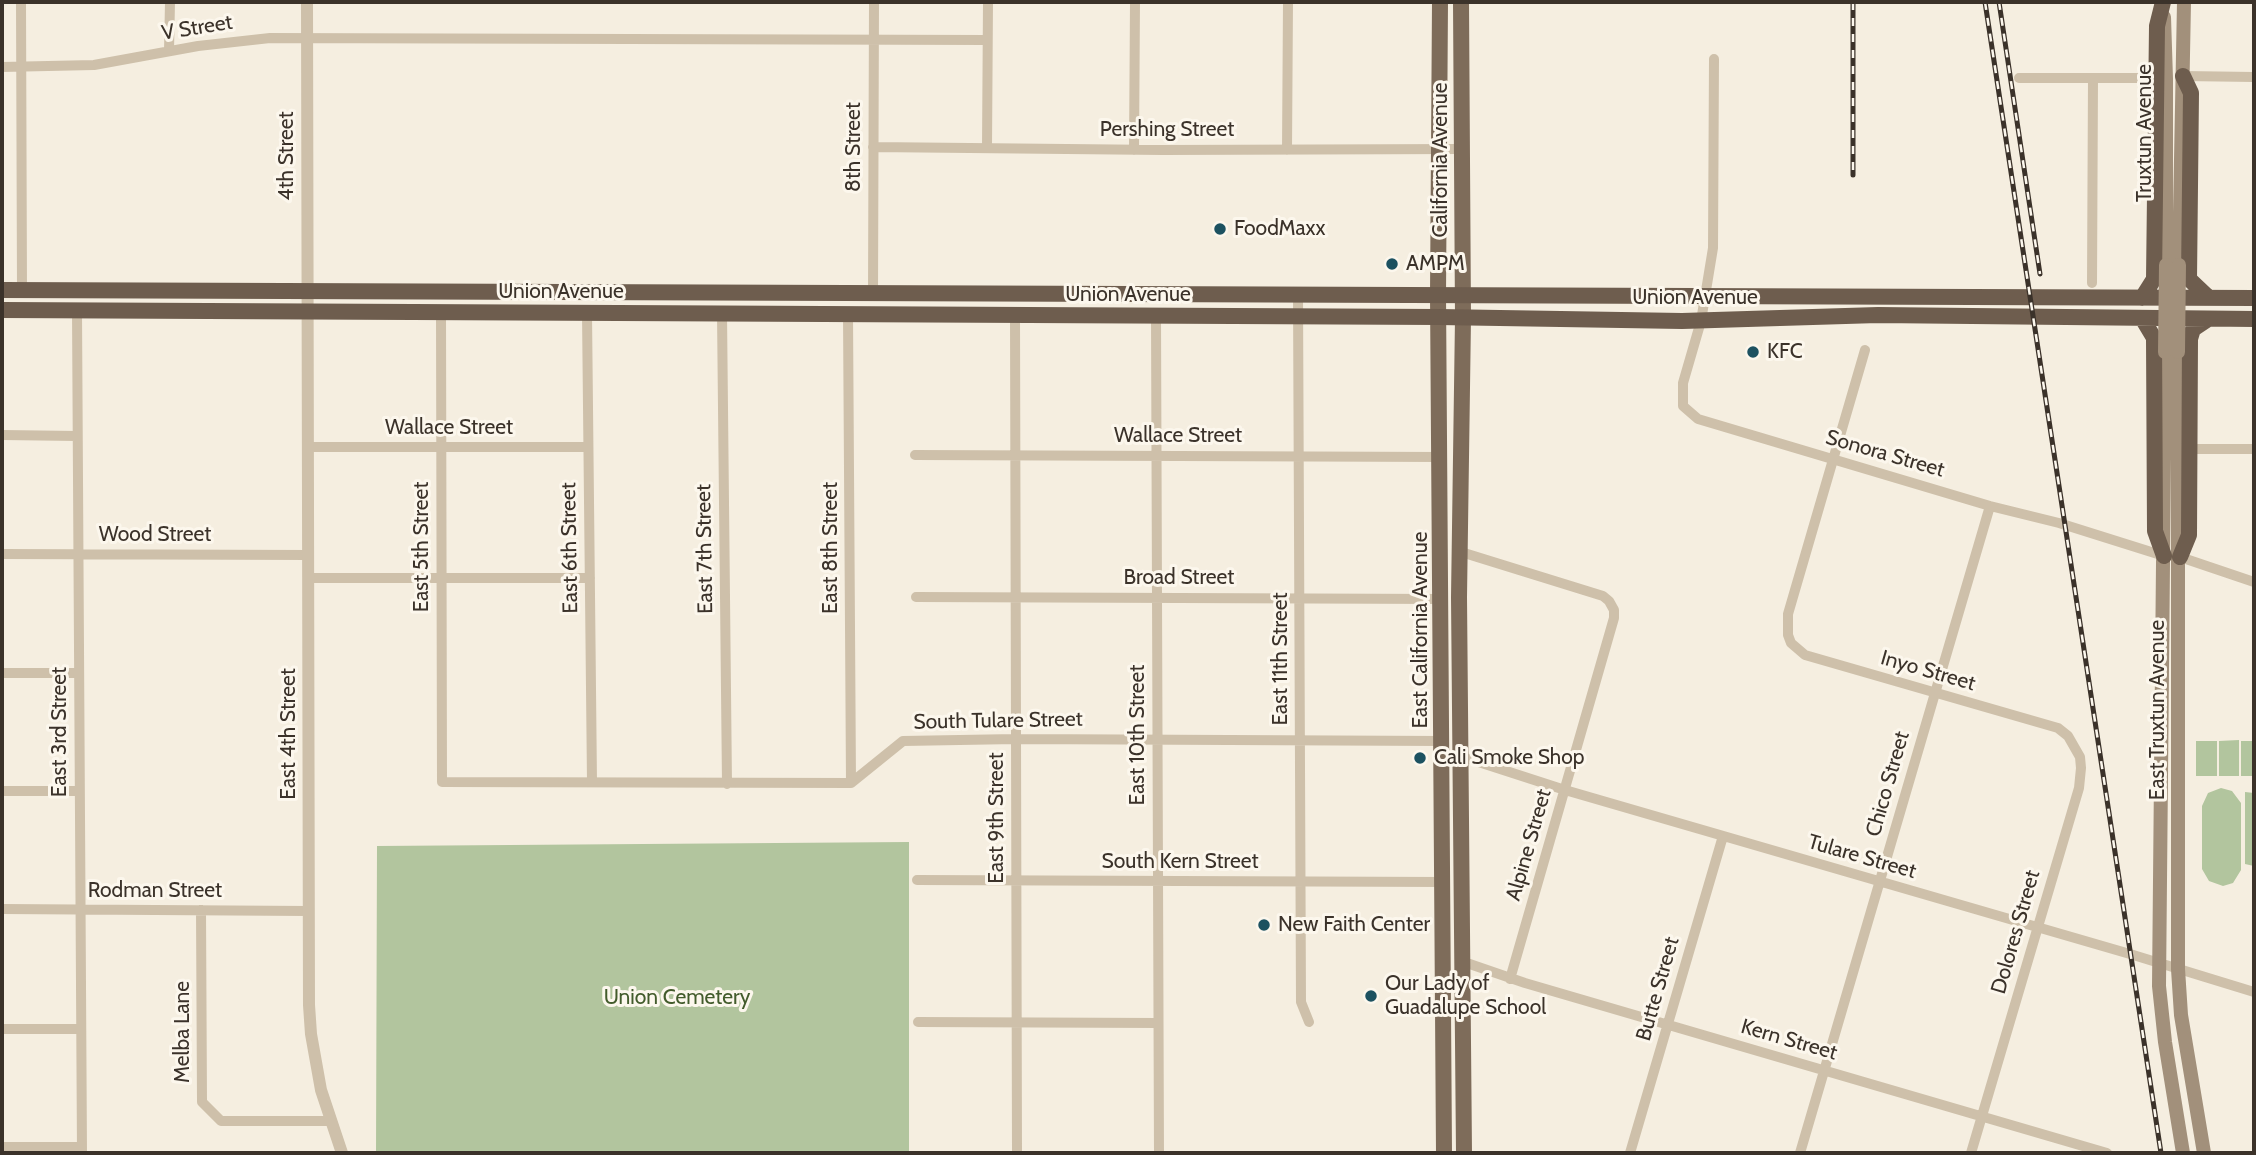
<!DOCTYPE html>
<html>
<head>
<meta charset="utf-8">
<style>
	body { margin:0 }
	#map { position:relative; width:2256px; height:1155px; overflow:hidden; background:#f5eee0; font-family:Cabin,sans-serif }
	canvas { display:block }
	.frame { position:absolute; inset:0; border:4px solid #3b322a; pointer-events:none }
</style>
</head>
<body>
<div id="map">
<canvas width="2256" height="1155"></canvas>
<div class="frame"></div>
</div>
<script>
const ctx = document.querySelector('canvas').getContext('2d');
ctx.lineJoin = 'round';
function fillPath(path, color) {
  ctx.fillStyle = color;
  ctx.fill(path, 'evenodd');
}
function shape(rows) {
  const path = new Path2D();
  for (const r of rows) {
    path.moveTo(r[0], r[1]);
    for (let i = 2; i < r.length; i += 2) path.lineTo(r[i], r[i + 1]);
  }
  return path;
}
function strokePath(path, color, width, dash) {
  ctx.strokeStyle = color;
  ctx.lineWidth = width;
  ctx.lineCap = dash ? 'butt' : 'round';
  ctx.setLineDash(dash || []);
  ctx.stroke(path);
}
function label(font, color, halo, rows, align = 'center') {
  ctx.font = font + ' Cabin,sans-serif';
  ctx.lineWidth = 6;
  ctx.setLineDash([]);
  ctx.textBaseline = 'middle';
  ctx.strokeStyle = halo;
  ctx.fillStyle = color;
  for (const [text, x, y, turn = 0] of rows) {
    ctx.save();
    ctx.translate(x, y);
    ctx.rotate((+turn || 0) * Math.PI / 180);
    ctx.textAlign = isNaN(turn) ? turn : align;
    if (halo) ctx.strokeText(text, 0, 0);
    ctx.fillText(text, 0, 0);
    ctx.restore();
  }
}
fillPath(shape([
	[2239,740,2239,776,2219,776,2219,741],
	[2196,741,2217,741,2217,776,2196,776],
	[2241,741,2254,741,2254,776,2241,776],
	[2221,788,2232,791,2241,803,2241,870,2233,883,2223,886,2209,881,2202,869,2202,806,2208,793],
	[2245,792,2254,793,2254,866,2245,864],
	[909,842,909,1153,376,1153,377,846]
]), '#b2c59e');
strokePath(shape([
	[21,2,22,290],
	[169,51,170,2],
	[1714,59,1713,248,1701,321,1683,383,1683,406,1698,419,1990,506,2059,523,2164,556],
	[2,67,94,65,198,46,270,38,987,40],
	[2183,76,2254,77],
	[2019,78,2162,78],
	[873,147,1163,150,1461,149],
	[987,147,988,2],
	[1134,150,1135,2],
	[1287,150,1288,2],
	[2092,283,2093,78],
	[873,293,874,2],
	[1298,294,1301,1002,1309,1022],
	[77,311,82,1153],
	[441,312,442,782,851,783,903,741,1016,739,1442,741],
	[587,313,592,782],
	[722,314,727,784],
	[848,314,851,783],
	[1015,316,1017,1153],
	[1156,316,1159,1153],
	[1865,350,1788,614,1788,635,1791,643,1805,655,2058,728,2068,736,2080,757,2081,768,2079,788,1971,1153],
	[2,435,77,436],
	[309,447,588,447],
	[2189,449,2254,449],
	[915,455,1441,457],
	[1461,552,1603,596,1609,601,1614,610,1614,618,1510,979],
	[2,554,309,555],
	[2180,557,2254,582],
	[308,578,590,578],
	[916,597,1442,599],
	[2,673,79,673],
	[1460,756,1565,790,2130,954,2254,992],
	[2,791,79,791],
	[917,880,1443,882],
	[2,909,308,911],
	[201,910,202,1102,221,1121,331,1121],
	[1461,961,1525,983,2107,1153],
	[918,1022,1158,1023],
	[2,1029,81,1029],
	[2,1147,82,1147],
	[1630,1153,1723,836],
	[1800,1153,1990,506]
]), '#cec0aa', 10);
strokePath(shape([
	[307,2,309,1005,311,1034,321,1090,342,1153]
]), '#cec0aa', 12);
strokePath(shape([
	[2164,17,2166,79,2166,265],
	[2179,265,2184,2],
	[2165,352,2159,986,2165,1042,2183,1153],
	[2178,352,2178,969,2181,1015,2204,1153]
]), '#a2907b', 14);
strokePath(shape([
	[1440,2,1438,295,1444,1153],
	[1461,2,1463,318,1459,597,1464,1153]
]), '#7e6c5a', 16);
strokePath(shape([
	[2183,76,2191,93,2189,279,2208,297],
	[2,290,2254,298],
	[2142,298,2154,279,2157,26,2163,2],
	[2,310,1439,317,1682,321,1878,315,2254,319],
	[2142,318,2154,338,2155,531,2164,556],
	[2180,557,2189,535,2190,339,2193,329,2208,319]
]), '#6e5d4e', 16);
const rail = shape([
	[1853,2,1853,175],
	[1985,2,2161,1153],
	[1999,2,2040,274]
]);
strokePath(rail, '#3b322a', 5);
strokePath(rail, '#fcf7ed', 2.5, [8]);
strokePath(shape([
	[2165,352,2166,265],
	[2178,352,2179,265]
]), '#a2907b', 14);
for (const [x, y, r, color] of [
	[1220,229,7,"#1c5160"],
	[1392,264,7,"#1c5160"],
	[1753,352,7,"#1c5160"],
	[1420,758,7,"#1c5160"],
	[1264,925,7,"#1c5160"],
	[1371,996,7,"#1c5160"]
]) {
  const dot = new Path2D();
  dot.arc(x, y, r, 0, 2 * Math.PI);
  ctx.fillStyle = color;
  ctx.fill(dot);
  strokePath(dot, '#fcf7ed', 2.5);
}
label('21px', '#3b322a', '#fcf7ed', [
	["V Street",197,28,-9],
	["Pershing Street",1167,130],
	["Truxtun Avenue",2145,133,-90],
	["8th Street",854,147,-90],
	["4th Street",287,156,-90],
	["California Avenue",1441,160,-90],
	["Union Avenue",561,292],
	["Union Avenue",1128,295],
	["Union Avenue",1695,298],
	["Wallace Street",449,428],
	["Wallace Street",1178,436],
	["Sonora Street",1885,454,16],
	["Wood Street",155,535],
	["East 5th Street",422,547,-90],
	["East 6th Street",570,548,-91],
	["East 8th Street",831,548,-90],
	["East 7th Street",705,549,-91],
	["Broad Street",1179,578],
	["East California Avenue",1421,630,-90],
	["East 11th Street",1281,659,-90],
	["Inyo Street",1928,671,16],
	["East Truxtun Avenue",2158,710,-90],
	["South Tulare Street",998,721,-1],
	["East 3rd Street",60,732,-90],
	["East 4th Street",289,734,-90],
	["East 10th Street",1138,735,-90],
	["Chico Street",1888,784,-74],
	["East 9th Street",997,818,-90],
	["Alpine Street",1529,845,-74],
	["Tulare Street",1862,857,16],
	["South Kern Street",1180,862],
	["Rodman Street",155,891],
	["Dolores Street",2016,932,-74],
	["Butte Street",1658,989,-74],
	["Melba Lane",183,1032,-90],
	["Kern Street",1789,1040,16]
]);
label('21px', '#3b322a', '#fcf7ed', [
	["FoodMaxx",1234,229],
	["AMPM",1406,264],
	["KFC",1767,352],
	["Cali Smoke Shop",1434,758],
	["New Faith Center",1278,925],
	["Our Lady of",1385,984],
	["Guadalupe School",1385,1008]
], 'left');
label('21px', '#435c2c', '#fcf7ed', [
	["Union Cemetery",677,998]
]);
</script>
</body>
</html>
